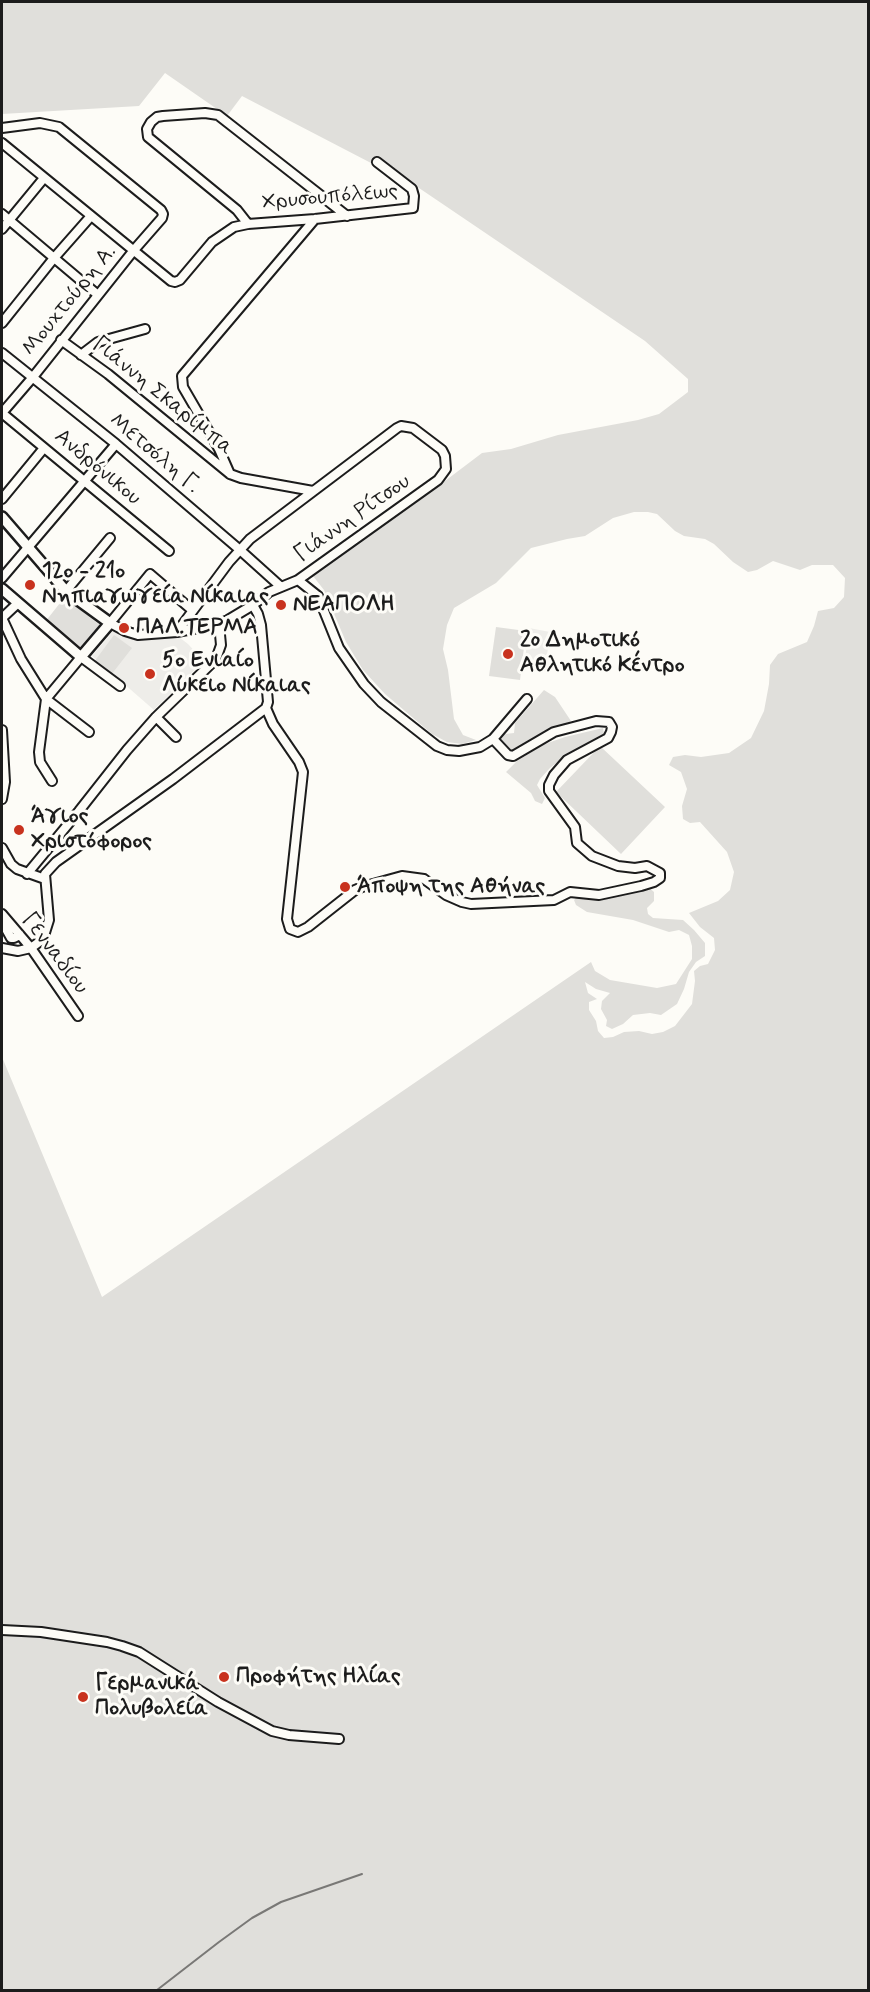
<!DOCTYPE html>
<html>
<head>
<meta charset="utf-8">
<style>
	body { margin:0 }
	#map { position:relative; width:870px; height:1992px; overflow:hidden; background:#fdfcf7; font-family:Mynerve,sans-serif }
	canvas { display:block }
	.frame { position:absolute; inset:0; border:3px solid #1c1c1c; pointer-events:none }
</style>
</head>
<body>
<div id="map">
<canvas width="870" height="1992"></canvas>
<div class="frame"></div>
</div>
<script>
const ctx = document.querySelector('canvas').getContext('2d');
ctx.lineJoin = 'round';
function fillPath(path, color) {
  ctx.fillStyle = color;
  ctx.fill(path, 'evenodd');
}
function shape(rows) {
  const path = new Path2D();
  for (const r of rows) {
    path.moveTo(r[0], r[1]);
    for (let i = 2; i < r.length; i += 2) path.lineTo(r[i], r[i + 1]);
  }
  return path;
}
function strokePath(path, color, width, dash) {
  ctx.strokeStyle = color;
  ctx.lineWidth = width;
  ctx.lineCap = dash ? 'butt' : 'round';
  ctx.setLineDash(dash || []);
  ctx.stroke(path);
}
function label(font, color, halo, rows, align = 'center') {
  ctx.font = font + ' Mynerve,sans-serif';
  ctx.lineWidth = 6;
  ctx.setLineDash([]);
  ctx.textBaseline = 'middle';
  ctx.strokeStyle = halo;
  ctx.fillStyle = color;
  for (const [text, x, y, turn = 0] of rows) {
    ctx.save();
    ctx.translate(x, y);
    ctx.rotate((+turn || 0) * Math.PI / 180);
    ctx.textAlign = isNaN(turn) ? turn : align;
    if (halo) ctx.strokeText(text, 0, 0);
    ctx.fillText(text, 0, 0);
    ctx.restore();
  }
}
fillPath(shape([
	[529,628,550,632,545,671,524,667],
	[114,630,139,639,175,634,188,644,204,661,154,710,92,656]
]), '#eeede9');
fillPath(shape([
	[2,2,868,2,868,1990,2,1990,2,1057,102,1297,591,962,595,971,610,980,657,988,676,984,692,959,692,946,689,935,679,930,669,932,633,920,587,912,576,905,574,900,577,897,646,885,654,892,654,901,647,908,648,914,653,918,683,920,694,930,705,943,705,956,696,962,689,972,684,989,677,1004,661,1015,650,1013,633,1015,623,1024,612,1029,606,1026,607,1020,601,1009,602,1001,610,993,596,989,585,982,588,993,597,999,589,1002,589,1010,596,1021,598,1031,604,1038,613,1037,624,1032,639,1031,652,1034,663,1032,675,1026,692,1004,695,981,694,971,700,966,708,964,715,950,714,938,700,927,689,913,718,901,730,890,734,872,727,852,700,822,690,823,683,819,682,806,687,789,681,772,669,765,673,757,685,755,701,757,729,753,751,738,764,711,769,684,770,665,778,654,807,642,814,626,818,611,834,608,844,597,845,578,833,565,812,565,800,570,773,561,757,570,748,572,733,562,714,544,705,539,684,536,675,531,657,514,648,512,634,512,613,518,585,536,567,539,531,548,496,583,454,608,447,625,443,649,448,670,454,719,463,735,476,740,462,744,447,742,432,734,385,694,363,670,346,642,324,590,313,576,315,571,445,481,482,453,511,449,558,435,638,420,659,414,688,392,688,379,645,341,419,188,379,156,371,163,242,96,227,116,165,73,139,106,2,114],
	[64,601,69,601,105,629,82,653,45,622,60,603],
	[496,627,526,631,520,680,489,676],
	[114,635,132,648,111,675,94,662],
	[544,690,555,697,571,721,549,731,512,753,500,741,505,734,514,733,515,723],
	[603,728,604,734,565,756,550,768,540,779,537,785,545,798,542,804,535,801,531,793,506,772,517,761,542,745,565,737],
	[600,746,665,807,621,854,556,792]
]), '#e0dfdb');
strokePath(shape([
	[157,1990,219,1942,252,1918,281,1902,362,1874]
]), '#797876', 2);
const minor = shape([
	[2,128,40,123,59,127,161,210,163,214,162,218,134,250,33,377,2,413,169,551],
	[2,143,171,281,175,282,180,280,212,242,234,227,248,224,315,219,413,208,414,196,412,189,377,162],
	[2,214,98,295],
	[248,224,237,210,148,137,147,129,151,122,157,117,163,116,205,113,218,115,347,216],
	[2,229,44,178],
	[2,323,54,258,91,216],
	[61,340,108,374,230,474,241,478,313,491],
	[2,353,116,444,240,550,280,586],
	[81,355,98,342,145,329],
	[230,474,219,449,183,387,182,376,315,219],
	[2,499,44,448],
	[2,578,116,444],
	[298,580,318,596,339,648,364,684,381,702,437,746,447,750,459,751,480,747,493,739,527,699],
	[66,591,110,538],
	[2,618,21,659,46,699,89,732],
	[2,618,18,603],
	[177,632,229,562,250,539,397,428,401,426,413,428,442,450,445,456,446,469,438,480,298,580,269,592,253,605,228,620,219,624,177,632,138,635,125,631,110,623,150,574,192,610],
	[266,708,273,724,299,762,303,772,287,919,290,929,298,932,308,927,355,890,362,887,402,876,424,879,446,895,462,902,471,904,554,900,570,892,599,895,641,886,654,882,660,878,660,873,647,866,635,868,618,866,592,856,577,843,575,827,549,791,549,785,554,775,567,760,608,738,611,732,612,727,609,722,596,721,554,732,513,756,508,755,493,739],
	[156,717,176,737],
	[2,730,5,782,2,799],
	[52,781,40,762,39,752,46,699,81,657,120,686],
	[2,848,11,864,17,869,45,879],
	[27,874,79,811,127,750,156,717,216,659,221,645,219,624],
	[2,914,31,948,78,1016],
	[2,922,11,938,14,938,20,935],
	[2,948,18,951,31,948,43,939,49,920,45,874,56,862,173,779,266,708,268,702,261,625,258,614,253,605],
	[2,1630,41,1632,107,1642,122,1646,139,1652,218,1702,272,1731,289,1735,339,1739]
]);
const tertiary = shape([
	[2,517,66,591,110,623,81,657,2,589]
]);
strokePath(minor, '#1c1c1c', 12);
strokePath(tertiary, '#1c1c1c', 14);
strokePath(minor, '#fdfcf7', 8);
strokePath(tertiary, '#fdfcf7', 9);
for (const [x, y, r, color] of [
	[30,585,6,"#c8321e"],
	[281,605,6,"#c8321e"],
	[124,628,6,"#c8321e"],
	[508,654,6,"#c8321e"],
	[150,674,6,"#c8321e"],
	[19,830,6,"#c8321e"],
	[345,887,6,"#c8321e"],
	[224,1677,6,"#c8321e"],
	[83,1697,6,"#c8321e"]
]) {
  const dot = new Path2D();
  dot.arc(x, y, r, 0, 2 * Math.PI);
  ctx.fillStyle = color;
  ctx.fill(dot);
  strokePath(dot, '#fdfcf7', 2);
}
label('22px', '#1c1c1c', '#fdfcf7', [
	["Χρυσουπόλεως",330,198,-5],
	["Μουχτούρη Α.",70,301,-51],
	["Γιάννη Σκαρίμπα",162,397,39],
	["Μετσόλη Γ.",154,454,40],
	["Ανδρόνικου",97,468,40],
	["Γιάννη Ρίτσου",353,519,-35],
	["Γενναδίου",54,954,53]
]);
label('bold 22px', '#1c1c1c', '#fdfcf7', [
	["12ο - 21ο",42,572],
	["Νηπιαγωγεία Νίκαιας",42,597],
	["ΝΕΑΠΟΛΗ",293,605],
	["ΠΑΛ.ΤΕΡΜΑ",136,628],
	["2o Δημοτικό",520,641],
	["Αθλητικό Κέντρο",520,666],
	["5ο Ενιαίο",162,661],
	["Λύκειο Νίκαιας",162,686],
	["Άγιος",31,817],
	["Χριστόφορος",31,842],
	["Άποψη της Αθήνας",357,887],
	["Προφήτης Ηλίας",236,1677],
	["Γερμανικά",95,1684],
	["Πολυβολεία",95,1709]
], 'left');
</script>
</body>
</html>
